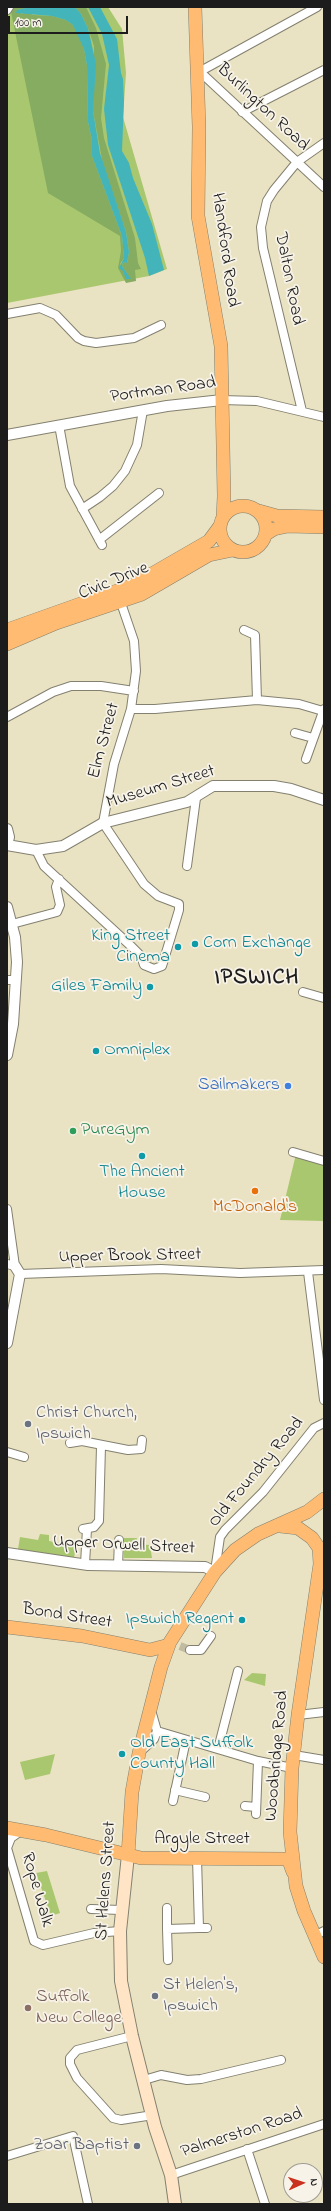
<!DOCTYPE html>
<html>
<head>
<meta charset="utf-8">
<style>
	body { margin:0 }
	#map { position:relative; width:331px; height:2211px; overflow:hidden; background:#eae3c3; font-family:"Indie Flower",sans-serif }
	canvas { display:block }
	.frame { position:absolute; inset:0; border:8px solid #1c1c1c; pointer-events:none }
	.north { position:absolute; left:283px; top:2163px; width:40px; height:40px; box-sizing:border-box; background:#f7f3e8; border:1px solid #9f9d96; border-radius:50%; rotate:87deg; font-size:11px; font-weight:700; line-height:16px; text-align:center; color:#1c1c1c }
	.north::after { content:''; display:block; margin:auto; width:14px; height:18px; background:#c8321e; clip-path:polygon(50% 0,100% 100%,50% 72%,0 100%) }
	.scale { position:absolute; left:8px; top:16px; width:120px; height:18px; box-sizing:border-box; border:2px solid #1c1c1c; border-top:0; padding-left:5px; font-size:12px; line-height:14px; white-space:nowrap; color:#1c1c1c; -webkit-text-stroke:3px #f7f3e8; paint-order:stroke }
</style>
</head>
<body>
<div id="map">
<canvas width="331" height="2211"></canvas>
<div class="frame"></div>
<div class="north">N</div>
<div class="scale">100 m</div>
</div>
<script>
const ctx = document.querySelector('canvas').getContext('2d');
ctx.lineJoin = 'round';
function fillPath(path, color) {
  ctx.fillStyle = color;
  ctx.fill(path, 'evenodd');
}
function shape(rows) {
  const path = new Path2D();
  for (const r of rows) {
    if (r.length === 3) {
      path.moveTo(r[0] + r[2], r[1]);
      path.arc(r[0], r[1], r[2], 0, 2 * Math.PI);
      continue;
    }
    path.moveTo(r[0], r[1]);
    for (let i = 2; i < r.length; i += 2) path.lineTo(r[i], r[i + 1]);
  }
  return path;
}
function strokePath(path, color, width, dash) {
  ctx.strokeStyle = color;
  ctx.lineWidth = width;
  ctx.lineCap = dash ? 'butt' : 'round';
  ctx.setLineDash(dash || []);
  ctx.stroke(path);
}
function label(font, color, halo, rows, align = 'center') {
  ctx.font = font + ' "Indie Flower",sans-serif';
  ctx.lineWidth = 3.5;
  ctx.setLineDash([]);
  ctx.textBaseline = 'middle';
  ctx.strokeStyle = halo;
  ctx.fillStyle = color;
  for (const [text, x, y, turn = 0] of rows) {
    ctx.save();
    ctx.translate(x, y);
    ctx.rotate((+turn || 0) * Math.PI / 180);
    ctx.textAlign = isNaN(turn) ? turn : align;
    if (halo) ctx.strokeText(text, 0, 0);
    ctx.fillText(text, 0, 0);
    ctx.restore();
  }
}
fillPath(shape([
	[7,7,108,7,122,29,126,73,123,117,167,269,149,276,7,303],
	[296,1154,324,1163,324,1221,280,1220],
	[40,1534,49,1535,49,1541,76,1546,74,1558,18,1549,20,1537,38,1540],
	[124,1538,137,1538,136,1544,150,1545,152,1558,124,1558],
	[252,1673,266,1674,265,1686,244,1680],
	[55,1754,50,1774,25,1780,20,1762],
	[47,1871,60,1913,51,1916,36,1873]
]), '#a9c76e');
fillPath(shape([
	[13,7,34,7,17,10,22,14,26,12,33,15,52,16,66,20,73,25,79,35,84,49,87,66,88,122,92,140,92,156,122,236,124,258,120,264,130,278,122,266,123,262,127,263,129,252,126,232,103,165,93,111,94,46,88,28,81,14,75,7,86,7,96,28,106,64,101,118,104,138,135,238,138,263,141,269,135,270,136,281,126,283,118,268,121,251,120,236,48,193,11,12]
]), '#86ac61');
fillPath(shape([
	[30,7,75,7,81,14,88,28,96,64,93,111,100,153,126,232,129,252,127,263,123,262,122,266,131,279,126,279,123,271,119,268,124,258,122,236,92,156,92,140,88,122,87,66,84,49,73,25,66,20,52,16,16,13,17,10],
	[88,7,100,7,117,39,121,73,123,79,124,101,122,151,129,163,133,178,152,224,164,270,149,276,145,258,108,145,104,109,109,65,102,34]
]), '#44b4bb');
strokePath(shape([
	[180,1646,190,1650]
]), '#c1bba2', 8, [8, 4]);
const minor = shape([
	[7,10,9,7],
	[197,69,324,187],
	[199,72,317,7],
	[242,112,324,70],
	[7,314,40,308,56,315,78,338,84,341,96,343,134,338,161,325],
	[222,400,257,401,324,417],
	[302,411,263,248,261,227,267,201,274,190,297,162,324,143],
	[59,425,70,486,102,545],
	[82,509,100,497,113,486,125,471,137,445,143,410],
	[99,540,159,493],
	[244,630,255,635,257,700],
	[131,709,155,709,257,700,299,704,323,711],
	[7,717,53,692,71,686,101,686,134,691],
	[295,733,313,738],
	[306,759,324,709],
	[36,850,44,866,132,947,141,956,144,965,154,969,162,966,179,910,179,904,158,896,144,884,103,823,114,764,131,709,136,671,134,641,121,603],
	[187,866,196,798],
	[12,924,57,912,60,905,56,887,59,879],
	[7,980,16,980],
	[303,992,324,998],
	[293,1152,324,1161],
	[7,1209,15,1266,7,1264],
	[308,1272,324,1400],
	[20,1274,161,1269,240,1273,324,1270],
	[70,1443,82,1441,128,1450,141,1449,142,1440],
	[7,1452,24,1457],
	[83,1529,94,1527,99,1521,101,1446],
	[85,1564,87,1529],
	[118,1566,119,1540],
	[215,1571,220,1537,225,1530,263,1492,314,1428,324,1423],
	[190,1650,201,1650,211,1636],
	[298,1715,324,1712],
	[157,1731,258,1761,292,1768],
	[218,1749,238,1671],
	[141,1751,154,1739,157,1731,151,1710],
	[294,1755,324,1760],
	[175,1790,205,1797],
	[173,1801,186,1740],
	[245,1806,256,1807],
	[256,1814,258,1761],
	[21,1831,11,1838,7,1848,34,1941,43,1945,94,1933,120,1931],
	[167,1908,167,1929],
	[91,1909,121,1910],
	[199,1928,207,1928],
	[314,1936,324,1931],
	[168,1960,167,1929,199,1928,197,1858],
	[132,2036,77,2050,70,2058,70,2064,77,2078,113,2118,121,2120,153,2115],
	[144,2080,161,2075,187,2080,201,2079,281,2060],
	[247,2149,265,2204],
	[7,2156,73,2136,88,2204],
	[171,2175,324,2124]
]);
const tertiary = shape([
	[7,435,167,406,222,400],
	[7,829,9,837,7,845],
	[7,845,36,850,63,846,103,823,187,802,213,786,274,786,291,789,324,800],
	[7,907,15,937,17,962,13,1024,7,1055],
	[7,1343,20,1274,15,1266],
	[7,1553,88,1565,205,1567,215,1572]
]);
const secondary = shape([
	[128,1855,120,1931,121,1981,132,2036,155,2127,171,2175,175,2204]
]);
const primary = shape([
	[195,7,199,127,198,216,221,346,224,496,223,517],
	[243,529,23],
	[259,511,277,516,324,517],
	[266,534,274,529,288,526,324,527],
	[7,630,131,586,209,541,220,526],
	[7,644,56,623,142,594,209,555,233,550],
	[280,1526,298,1528,312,1538,319,1548,320,1564],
	[324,1553,320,1564,298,1715,292,1768,290,1832,296,1886,304,1911,324,1957],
	[7,1627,82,1636,150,1650,169,1645],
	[7,1828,46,1835,141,1858,286,1859,289,1861,293,1872],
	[128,1855,132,1792,139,1753,161,1667,170,1642,215,1572,235,1550,258,1534,307,1512,324,1499]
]);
strokePath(minor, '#838070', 10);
strokePath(tertiary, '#838070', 12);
strokePath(secondary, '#838070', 14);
strokePath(primary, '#838070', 14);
strokePath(minor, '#fff', 8);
strokePath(tertiary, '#fff', 10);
strokePath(secondary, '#ffe4c6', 12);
strokePath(primary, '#febb71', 13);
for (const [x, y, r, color] of [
	[195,944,4,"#0f9aa8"],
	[178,947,4,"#0f9aa8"],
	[150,987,4,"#0f9aa8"],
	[96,1051,4,"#0f9aa8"],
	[288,1086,4,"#3f7fe0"],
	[73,1131,4,"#2e9e5b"],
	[142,1156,4,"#0f9aa8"],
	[255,1191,4,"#e8710a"],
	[28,1424,4,"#6b7280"],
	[242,1620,4,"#0f9aa8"],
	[122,1754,4,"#0f9aa8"],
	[155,1996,4,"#6b7280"],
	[28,2008,4,"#8d6e63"],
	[137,2146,4,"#6b7280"]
]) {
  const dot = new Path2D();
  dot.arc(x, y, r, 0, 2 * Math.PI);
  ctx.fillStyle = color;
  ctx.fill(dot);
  strokePath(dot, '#f7f3e8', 1.5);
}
label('18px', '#1c1c1c', '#f7f3e8', [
	["Burlington Road",262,108,43],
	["Handford Road",224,250,82],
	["Dalton Road",288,279,79],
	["Portman Road",163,391,-8],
	["Civic Drive",114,582,-22],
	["Elm Street",105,741,-75],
	["Museum Street",161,788,-17],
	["Upper Brook Street",130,1257,-1],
	["Old Foundry Road",257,1473,-50],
	["Upper Orwell Street",124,1546,3],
	["Bond Street",67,1617,9],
	["Woodbridge Road",278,1756,-85],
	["Argyle Street",202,1840],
	["St Helens Street",107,1881,-86],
	["Rope Walk",36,1890,74],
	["Palmerston Road",242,2134,-18]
]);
label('18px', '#0d838f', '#f7f3e8', [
	["King Street",170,937],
	["Cinema",170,958],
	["Corn Exchange",203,944,"left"],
	["Giles Family",142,987],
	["Omniplex",104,1051,"left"],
	["The Ancient",142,1173,"center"],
	["House",142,1194,"center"],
	["Ipswich Regent",234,1620],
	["Old East Suffolk",130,1744,"left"],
	["County Hall",130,1765,"left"]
], 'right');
label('18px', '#366cbe', '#f7f3e8', [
	["Sailmakers",280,1086]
], 'right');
label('18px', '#27864d', '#f7f3e8', [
	["PureGym",81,1131]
], 'left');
label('18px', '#c56008', '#f7f3e8', [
	["McDonald's",255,1208]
]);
label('18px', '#5b616d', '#f7f3e8', [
	["Christ Church,",36,1414],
	["Ipswich",36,1435],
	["St Helen's,",163,1986],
	["Ipswich",163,2007],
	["Zoar Baptist",129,2146,"right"]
], 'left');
label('18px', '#785e54', '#f7f3e8', [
	["Suffolk",36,1998],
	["New College",36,2019]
], 'left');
ctx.letterSpacing = '1px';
label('bold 22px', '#1c1c1c', '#f7f3e8', [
	["IPSWICH",257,979]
]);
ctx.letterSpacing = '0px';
</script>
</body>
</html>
